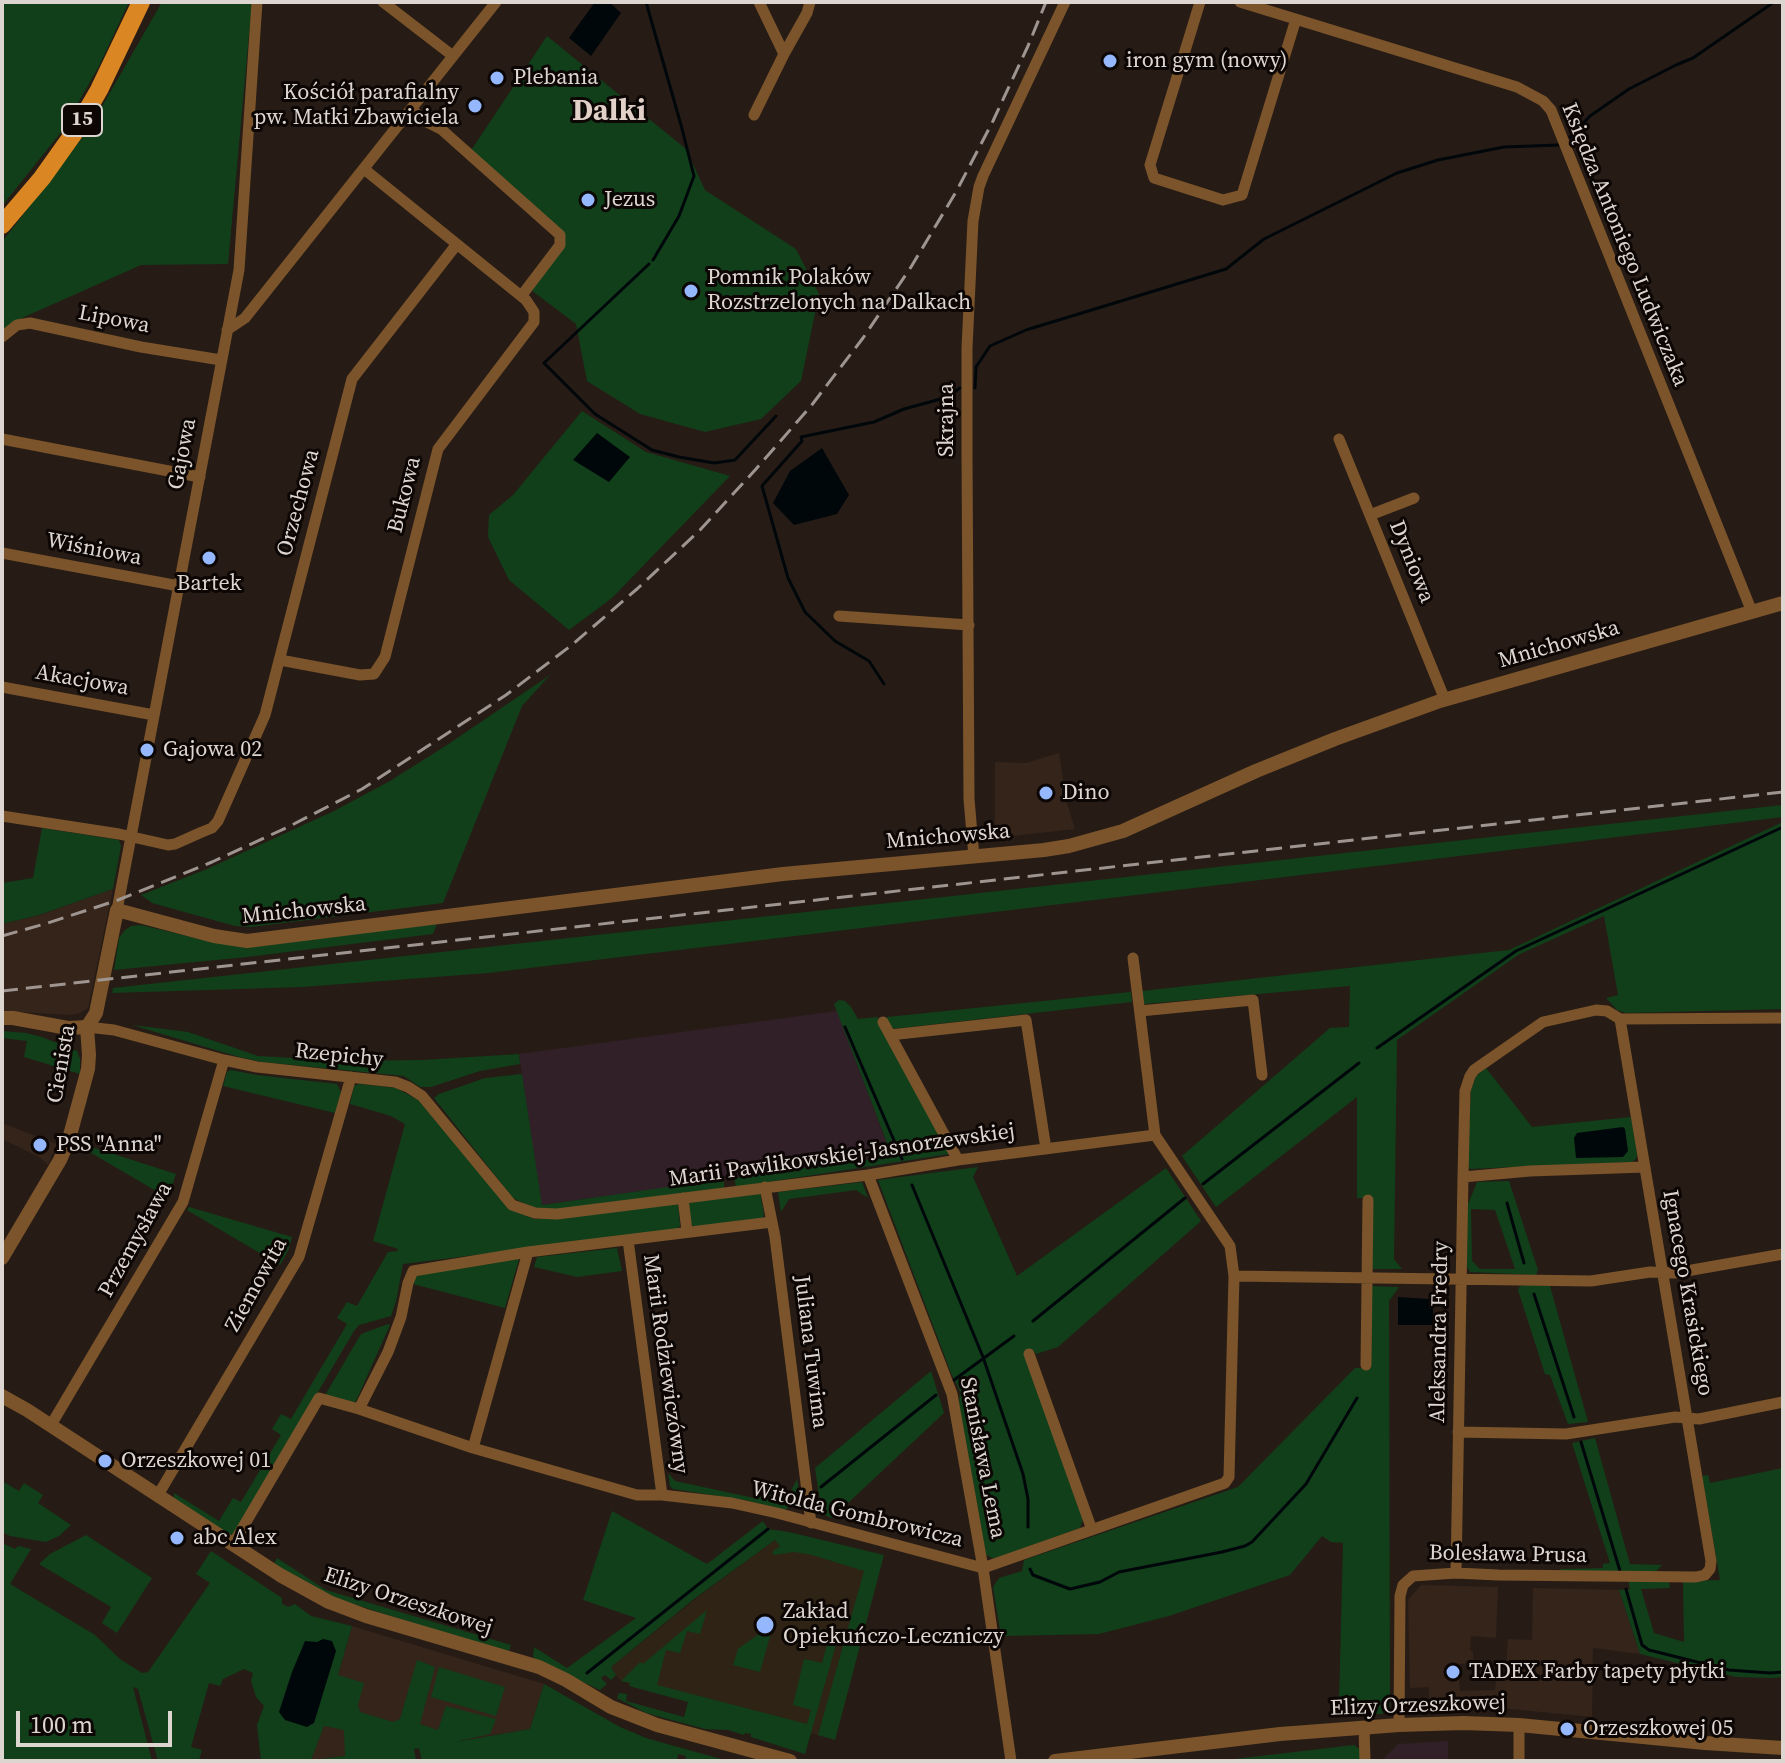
<!DOCTYPE html>
<html>
<head>
<meta charset="utf-8">
<style>
	body { margin:0 }
	#map { position:relative; width:1785px; height:1763px; overflow:hidden; background:#271c15; font-family:"Source Serif 4",serif }
	canvas { display:block }
	.frame { position:absolute; inset:0; border:4px solid #ddd5d0; pointer-events:none }
	.scale { position:absolute; left:16px; top:1711px; width:156px; height:36px; box-sizing:border-box; border:4px solid #ddd5d0; border-top:0; padding-left:10px; font-size:24px; line-height:28px; white-space:nowrap; color:#ddd5d0; -webkit-text-stroke:6px #0c0705; paint-order:stroke }
</style>
</head>
<body>
<div id="map">
<canvas width="1785" height="1763"></canvas>
<div class="frame"></div>
<div class="scale">100 m</div>
</div>
<script>
const ctx = document.querySelector('canvas').getContext('2d');
ctx.lineJoin = 'round';
function fillPath(path, color) {
  ctx.fillStyle = color;
  ctx.fill(path, 'evenodd');
}
function shape(rows) {
  const path = new Path2D();
  for (const r of rows) {
    path.moveTo(r[0], r[1]);
    for (let i = 2; i < r.length; i += 2) path.lineTo(r[i], r[i + 1]);
  }
  return path;
}
function strokePath(path, color, width, dash) {
  ctx.strokeStyle = color;
  ctx.lineWidth = width;
  ctx.lineCap = dash ? 'butt' : 'round';
  ctx.setLineDash(dash || []);
  ctx.stroke(path);
}
function label(font, color, halo, rows, align = 'center') {
  ctx.font = font + ' "Source Serif 4",serif';
  ctx.lineWidth = 6;
  ctx.setLineDash([]);
  ctx.textBaseline = 'middle';
  ctx.strokeStyle = halo;
  ctx.fillStyle = color;
  for (const [text, x, y, turn = 0] of rows) {
    ctx.save();
    ctx.translate(x, y);
    ctx.rotate((+turn || 0) * Math.PI / 180);
    ctx.textAlign = isNaN(turn) ? turn : align;
    if (halo) ctx.strokeText(text, 0, 0);
    ctx.fillText(text, 0, 0);
    ctx.restore();
  }
}
fillPath(shape([
	[1059,753,1066,800,1075,829,1003,837,995,832,995,762,1026,763],
	[113,889,88,1008,78,1014,71,1015,2,1011,2,924,40,915],
	[2,1123,57,1144,48,1165,39,1157,2,1139],
	[1421,1585,1498,1587,1496,1638,1471,1636,1470,1651,1473,1651,1473,1663,1458,1664,1460,1691,1495,1690,1496,1678,1505,1678,1508,1639,1532,1640,1533,1588,1619,1590,1640,1654,1593,1648,1592,1717,1500,1708,1429,1710,1429,1687,1410,1688,1408,1600],
	[352,1626,544,1684,530,1729,417,1748,311,1760,324,1725]
]), '#34241a');
fillPath(shape([
	[837,1011,892,1157,541,1205,519,1054],
	[1448,1741,1448,1761,1385,1761,1385,1757,1398,1744]
]), '#312028');
fillPath(shape([
	[786,1532,884,1555,835,1740,621,1681,610,1668,698,1597]
]), '#2f2315');
fillPath(shape([
	[2,2,129,2,99,66,62,131,2,206],
	[162,2,252,2,228,264,141,265,22,318,2,330,2,242,89,129],
	[547,36,686,149,705,190,796,249,819,294,801,381,761,419,705,432,640,414,587,381,576,324,527,287,561,241,468,155],
	[582,411,646,452,730,476,612,598,569,630,509,580,488,537,489,515,513,495],
	[550,675,522,706,443,903,251,927,235,926,152,903,141,895,207,869,334,811,390,781,447,745],
	[1783,805,1783,817,488,973,302,987,112,993,113,988],
	[1783,822,1783,1009,1626,1013,1617,1010,1606,998,1618,995,1604,916,1518,955,1397,1040,1394,1259,1402,1269,1370,1269,1371,1198,1357,1198,1357,1097,1216,1207,1182,1156,1330,1028,1349,1027,1350,986,1144,1004,1142,991,1509,950],
	[42,828,119,840,121,846,113,889,39,915,2,924,2,883,33,878],
	[437,924,433,934,247,957,114,970,119,938,125,930,131,926,141,925,216,943],
	[1131,992,1132,1002,892,1029,887,1021,887,1017],
	[839,1000,845,1001,851,1007,858,1019,878,1017,878,1022,949,1154,736,1187,734,1178,892,1156,834,1004],
	[132,1025,188,1032,258,1056,348,1061,423,1060,519,1054,520,1064,480,1071,431,1087,420,1087,404,1076,262,1062,239,1057],
	[2,1031,26,1033,42,1037,77,1051,80,1059,80,1074,24,1057,27,1041,2,1038],
	[1486,1068,1532,1127,1631,1117,1637,1154,1636,1159,1632,1162,1470,1169,1467,1164,1471,1090,1476,1076],
	[231,1070,257,1075,337,1084,341,1092,335,1113,223,1086,227,1072],
	[522,1074,542,1205,724,1179,724,1188,560,1210,538,1210,513,1198,434,1098,439,1094,485,1078],
	[359,1084,396,1088,418,1100,511,1210,535,1219,559,1219,678,1203,680,1226,675,1230,403,1264,396,1301,391,1316,359,1325,354,1331,233,1536,174,1501,174,1493,219,1521,233,1498,241,1502,281,1435,272,1429,281,1414,291,1419,347,1324,337,1318,347,1302,357,1306,388,1252,397,1251,398,1249,373,1241,405,1124,391,1116,350,1104,354,1086],
	[76,1142,176,1174,168,1198,76,1144],
	[978,1167,973,1177,1017,1276,1166,1168,1201,1221,1058,1347,1036,1354,1033,1350,1024,1355,1083,1519,1080,1528,994,1559,986,1555,959,1405,960,1391,951,1373,878,1180],
	[1509,1181,1538,1270,1536,1275,1470,1272,1466,1265,1466,1209,1473,1192,1477,1182],
	[1471,1209,1495,1210,1515,1269,1480,1269,1472,1261],
	[862,1182,868,1198,856,1190,789,1199,781,1212,778,1192],
	[760,1192,764,1215,762,1219,694,1227,690,1223,687,1201],
	[189,1207,292,1237,288,1251,280,1265,187,1210],
	[617,1248,622,1271,577,1277,534,1267,537,1257],
	[519,1259,505,1308,413,1284,416,1272],
	[1526,1285,1550,1286,1588,1422,1568,1424,1550,1375,1545,1374,1518,1290,1520,1286],
	[1372,1286,1399,1287,1389,1301,1390,1707,1382,1714,1329,1716,1339,1703,1343,1543,1331,1542,1322,1536,1290,1575,1169,1616,1099,1634,1001,1636,993,1587,999,1578,1022,1571,1024,1560,1238,1487,1355,1368,1371,1368],
	[388,1324,390,1325,356,1401,350,1404,324,1397,361,1334],
	[931,1371,944,1413,832,1518,825,1515,821,1509,815,1468],
	[1595,1438,1630,1564,1662,1565,1655,1572,1561,1571,1560,1569,1603,1568,1603,1564,1610,1563,1572,1443],
	[1783,1468,1783,1677,1772,1678,1736,1677,1640,1654,1619,1590,1630,1589,1628,1580,1669,1582,1670,1588,1641,1589,1654,1633,1684,1642,1683,1581,1720,1580,1702,1476,1708,1475,1710,1483],
	[668,1473,675,1481,754,1498,791,1491,797,1479,800,1498,785,1510,744,1500,673,1489,670,1486],
	[2,1481,19,1491,24,1483,43,1495,38,1503,71,1525,59,1536,46,1542,10,1536,2,1532],
	[612,1511,707,1564,763,1521,768,1529,789,1532,884,1555,835,1740,818,1735,864,1571,812,1555,794,1552,774,1555,772,1552,780,1546,775,1540,694,1599,611,1667,616,1675,611,1680,605,1675,601,1678,607,1684,600,1690,536,1660,533,1656,534,1647,567,1668,636,1618,583,1600],
	[86,1535,152,1578,117,1633,102,1623,111,1607,39,1564,50,1554],
	[2,1543,15,1549,18,1546,31,1549,10,1584,95,1635,120,1659,142,1673,148,1672,210,1583,196,1574,211,1551,282,1598,282,1604,285,1605,288,1607,295,1604,311,1616,352,1626,338,1675,364,1683,358,1705,360,1712,393,1722,400,1719,417,1660,435,1667,420,1724,438,1730,446,1706,496,1719,490,1734,455,1742,530,1729,544,1684,620,1727,646,1738,728,1761,685,1761,686,1756,678,1754,677,1761,422,1761,419,1748,414,1749,416,1761,261,1761,257,1725,264,1706,256,1697,251,1681,253,1673,244,1669,223,1679,220,1686,209,1683,191,1747,202,1750,199,1760,201,1761,158,1761,138,1689,133,1687,152,1761,2,1761],
	[324,1726,344,1730,345,1756,311,1760],
	[277,1558,326,1590,511,1645,508,1654,320,1593,274,1564],
	[707,1610,700,1634,687,1631,680,1653,666,1650,657,1685,807,1724,811,1710,793,1705,804,1659,822,1663,829,1638,818,1634,820,1629,839,1634,805,1754,751,1737,751,1734,745,1733,744,1735,728,1730,705,1729,646,1713,617,1698,619,1693,627,1694,626,1701,684,1717,688,1702,629,1686,630,1683,621,1681,640,1662,643,1664],
	[763,1631,771,1633,760,1672,733,1665,738,1649],
	[439,1667,505,1687,496,1716,431,1697],
	[1354,1745,1362,1751,1363,1761,1218,1761]
]), '#103f1a');
fillPath(shape([
	[595,2,609,2,621,13,591,56,569,38],
	[597,433,630,457,609,482,573,460],
	[822,448,849,495,837,514,794,525,773,503,790,471],
	[1623,1127,1625,1129,1628,1151,1623,1157,1576,1158,1574,1138,1577,1133],
	[1398,1297,1429,1299,1433,1302,1433,1325,1398,1325],
	[323,1639,332,1641,336,1651,314,1723,307,1727,285,1720,279,1712,292,1672,305,1641,317,1642]
]), '#00070b');
strokePath(shape([
	[646,2,681,125,694,176,679,216,653,260],
	[1570,137,1590,116,1629,89,1676,65,1693,58,1774,2],
	[649,264,544,363,595,414,652,450,679,457,714,463,735,460,776,416],
	[975,388,976,367,990,346,1026,330,1226,269,1264,239,1397,173,1438,160,1504,147,1559,145],
	[884,684,869,661,835,641,805,612,788,578,762,486,802,441,801,437,874,422,904,409,948,397,960,388],
	[845,1027,902,1159],
	[1377,1048,1516,951,1783,827],
	[1203,1184,1359,1063],
	[912,1185,983,1357,1023,1474,1028,1499,1028,1527],
	[1507,1203,1524,1263],
	[1534,1294,1574,1417],
	[1033,1321,1185,1198],
	[954,1380,1014,1336],
	[1581,1442,1620,1571],
	[821,1487,936,1395],
	[1030,1569,1033,1575,1070,1589,1100,1582,1119,1572,1222,1552,1245,1546,1252,1542,1306,1484,1357,1398],
	[1626,1589,1642,1645,1649,1650,1729,1670,1770,1673,1783,1672],
	[587,1673,768,1529]
]), '#00070b', 3);
strokePath(shape([
	[383,2,453,56],
	[1200,2,1150,165,1154,178,1223,200,1242,195,1296,19],
	[1240,2,1517,87,1543,101,1551,110,1752,612],
	[784,54,807,13,810,2],
	[411,109,425,121,441,129,560,235,560,245,522,295],
	[754,115,784,54,759,2],
	[227,330,245,318,496,2],
	[2,337,17,325,30,323,141,347,221,360],
	[2,439,200,477],
	[1339,439,1445,700],
	[1370,515,1414,498],
	[2,553,179,586],
	[839,616,969,625],
	[280,660,360,675,374,674,385,657,438,449,534,322,534,312,526,300,364,169],
	[2,687,154,715],
	[2,816,119,834,168,845,175,844,202,832,212,828,218,821,265,715,352,379,457,244],
	[974,857,969,799,967,454,967,348,973,221,979,187,983,176,1065,2],
	[117,910,239,270,257,2],
	[1140,1011,1253,1000,1262,1075],
	[883,1022,958,1160],
	[87,1027,114,1030,224,1060,257,1067,395,1082,408,1087,422,1096,512,1205,535,1213,557,1214,868,1175,958,1160,1155,1135],
	[890,1035,1026,1020,1046,1149],
	[868,1175,952,1394,983,1568,1011,1761],
	[1463,1177,1530,1171,1645,1167],
	[765,1187,775,1237,811,1523],
	[683,1198,687,1231],
	[628,1240,662,1495],
	[1234,1276,1591,1281,1650,1272,1675,1273,1783,1254],
	[1029,1354,1092,1530],
	[1366,1365,1368,1200],
	[359,1409,388,1352,401,1317,408,1283,413,1271,528,1252,772,1222],
	[51,1425,183,1202,224,1060],
	[1458,1432,1566,1434,1675,1417,1699,1419,1783,1402],
	[473,1448,528,1252],
	[158,1495,299,1257,351,1077],
	[233,1544,319,1398,359,1409,473,1448,637,1495,662,1495,732,1503,777,1513,983,1568,1225,1483,1229,1477,1234,1276,1230,1246,1155,1135,1133,958],
	[1456,1573,1463,1177,1465,1091,1470,1076,1474,1070,1543,1022,1596,1010,1607,1011,1620,1019,1783,1018],
	[1399,1725,1400,1596,1403,1585,1413,1576,1456,1573,1498,1575,1696,1577,1705,1575,1710,1569,1711,1561,1620,1019],
	[1364,1727,1365,1761],
	[1519,1761,1519,1725]
]), '#7b542b', 11);
strokePath(shape([
	[2,1018,13,1018,68,1028,87,1027],
	[2,1258,60,1160,69,1139,88,1069,89,1055,87,1027,96,1013,117,910,214,936,247,941,783,874,1044,850,1069,846,1123,831,1256,771,1335,739,1440,701,1783,603],
	[2,1396,27,1410,280,1575,329,1602,366,1616,539,1667,566,1680,611,1707,657,1725,790,1761],
	[1055,1761,1280,1734,1399,1725,1463,1723,1519,1725,1705,1743,1783,1748]
]), '#7b542b', 14);
strokePath(shape([
	[2,225,42,178,74,133,99,90,141,2]
]), '#da8623', 18);
strokePath(shape([
	[2,936,48,923,118,900,212,862,288,827,362,789,506,695,573,644,637,589,700,530,756,469,811,406,863,338,911,267,956,192,993,121,1028,46,1046,2],
	[2,991,1783,792]
]), '#9e9590', 3, [16, 8]);
for (const [x, y, r, color] of [
	[1110,61,8,"#94b7fd"],
	[497,78,8,"#94b7fd"],
	[475,106,8,"#94b7fd"],
	[588,200,8,"#94b7fd"],
	[691,291,8,"#94b7fd"],
	[209,558,8,"#94b7fd"],
	[147,750,8,"#94b7fd"],
	[1046,793,8,"#94b7fd"],
	[40,1145,8,"#94b7fd"],
	[105,1461,8,"#94b7fd"],
	[177,1538,8,"#94b7fd"],
	[765,1625,10,"#94b7fd"],
	[1453,1672,8,"#94b7fd"],
	[1567,1729,8,"#94b7fd"]
]) {
  const dot = new Path2D();
  dot.arc(x, y, r, 0, 2 * Math.PI);
  ctx.fillStyle = color;
  ctx.fill(dot);
  strokePath(dot, '#0c0705', 3);
}
for (const [x, y, w] of [
	[82,120,40]
]) {
  const box = new Path2D();
  box.roundRect(x - w / 2, y - 16, w, 32, 6);
  ctx.fillStyle = '#0c0705';
  ctx.fill(box);
  strokePath(box, '#ddd5d0', 2);
}
label('bold 20px', '#ddd5d0', null, [
	["15",82,120]
]);
label('22px', '#ddd5d0', '#0c0705', [
	["iron gym (nowy)",1126,61],
	["Plebania",513,78],
	["Kościół parafialny",459,93,"right"],
	["pw. Matki Zbawiciela",459,118,"right"],
	["Jezus",604,200],
	["Pomnik Polaków",707,278],
	["Rozstrzelonych na Dalkach",707,303],
	["Bartek",209,584,"center"],
	["Gajowa 02",163,750],
	["Dino",1062,793],
	["PSS \"Anna\"",56,1145],
	["Orzeszkowej 01",121,1461],
	["abc Alex",193,1538],
	["Zakład",783,1612],
	["Opiekuńczo-Leczniczy",783,1637],
	["TADEX Farby tapety płytki",1469,1672],
	["Orzeszkowej 05",1583,1729]
], 'left');
label('22px', '#ddd5d0', '#0c0705', [
	["Księdza Antoniego Ludwiczaka",1624,245,68],
	["Lipowa",114,320,11],
	["Skrajna",947,420,-90],
	["Gajowa",183,454,-79],
	["Bukowa",405,495,-76],
	["Orzechowa",299,503,-75],
	["Wiśniowa",94,550,11],
	["Dyniowa",1411,562,68],
	["Mnichowska",1559,645,-16],
	["Akacjowa",82,681,10],
	["Mnichowska",948,837,-5],
	["Mnichowska",304,911,-6],
	["Rzepichy",339,1056,6],
	["Cienista",62,1064,-80],
	["Marii Pawlikowskiej-Jasnorzewskiej",842,1156,-8],
	["Przemysława",136,1240,-61],
	["Ziemowita",257,1285,-61],
	["Ignacego Krasickiego",1687,1293,80],
	["Aleksandra Fredry",1440,1332,-89],
	["Juliana Tuwima",810,1352,83],
	["Marii Rodziewiczówny",665,1364,82],
	["Stanisława Lema",982,1458,79],
	["Witolda Gombrowicza",857,1515,14],
	["Bolesława Prusa",1508,1555,1],
	["Elizy Orzeszkowej",408,1602,18],
	["Elizy Orzeszkowej",1418,1706,-2]
]);
label('bold 30px', '#e2d1c8', '#0c0705', [
	["Dalki",609,112]
]);
</script>
</body>
</html>
